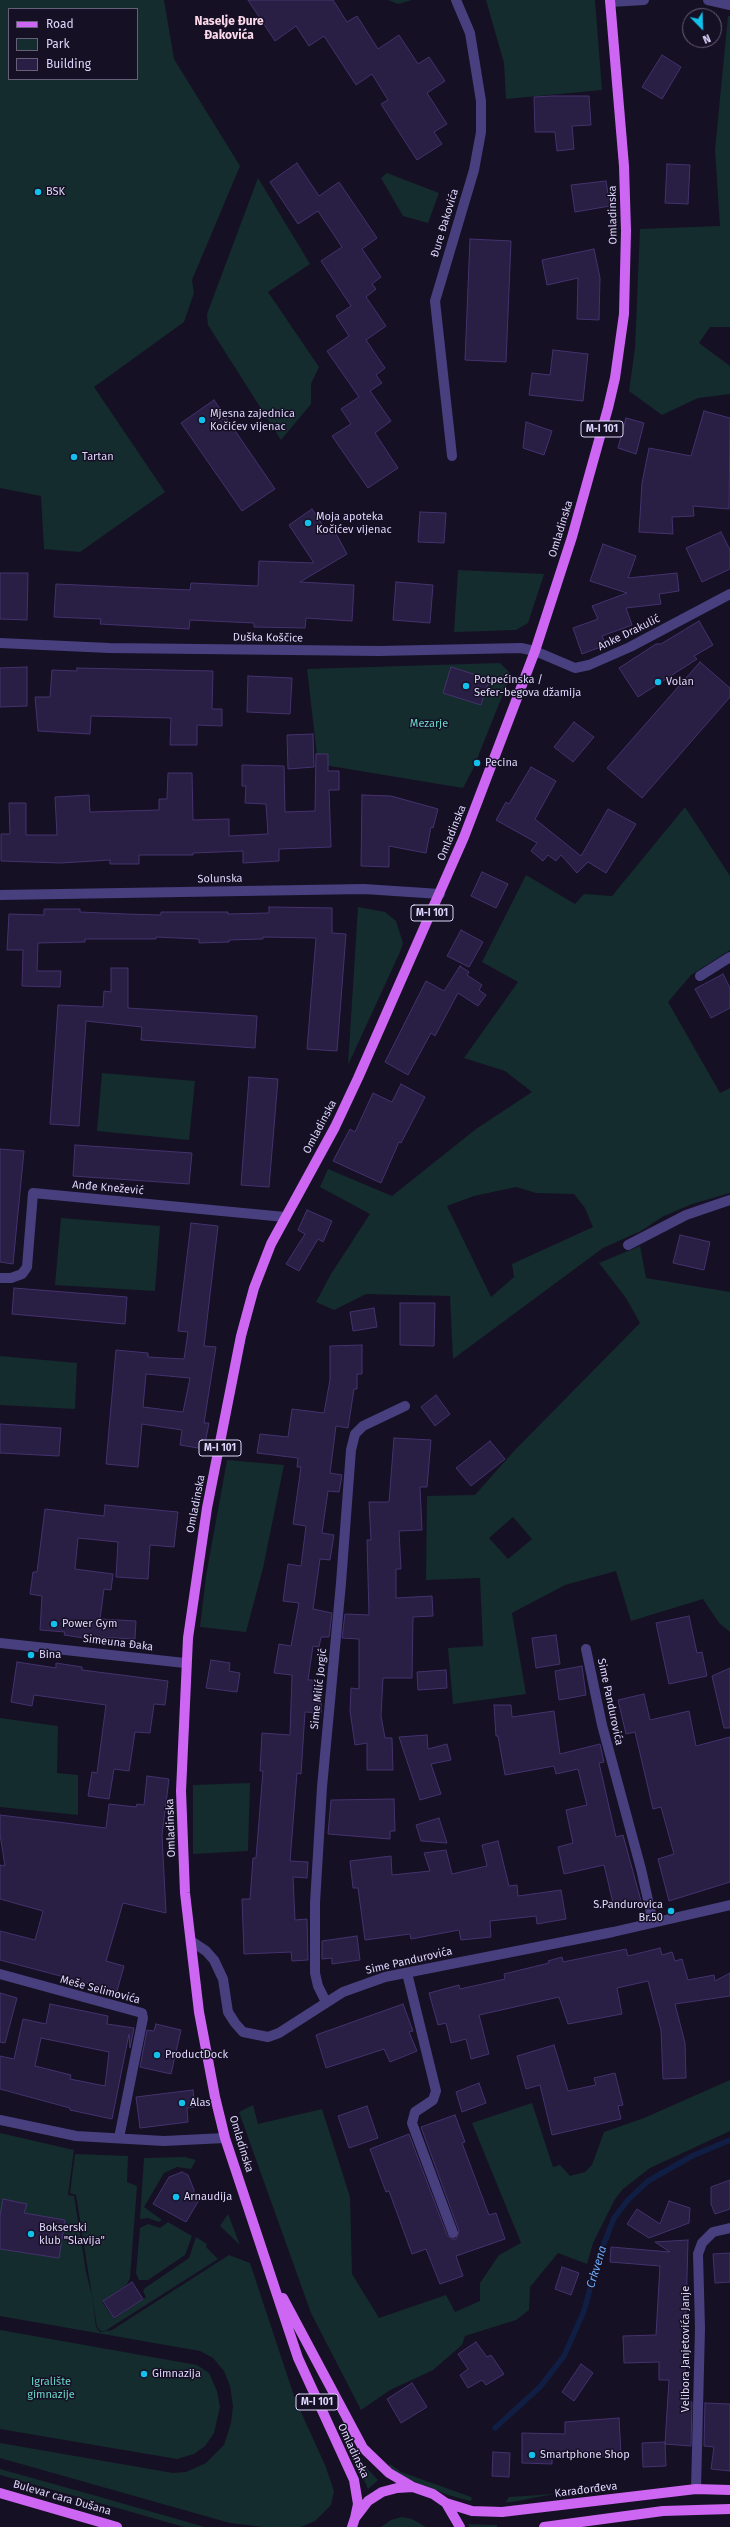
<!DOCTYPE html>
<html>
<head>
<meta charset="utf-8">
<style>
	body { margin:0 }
	#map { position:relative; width:730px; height:2527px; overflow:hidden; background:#161024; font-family:"Fira Sans",sans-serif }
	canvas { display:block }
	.legend { position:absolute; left:8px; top:8px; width:130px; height:72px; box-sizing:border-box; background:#161024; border:1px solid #665f7a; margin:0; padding:5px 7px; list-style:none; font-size:12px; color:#ded6fc }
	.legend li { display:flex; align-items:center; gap:8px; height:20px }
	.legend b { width:20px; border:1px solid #665f7a }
	.north { position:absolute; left:682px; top:8px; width:40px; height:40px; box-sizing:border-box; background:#161024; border:1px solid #665f7a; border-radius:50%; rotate:157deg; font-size:11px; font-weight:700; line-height:16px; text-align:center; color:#ded6fc }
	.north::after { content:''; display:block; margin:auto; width:14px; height:18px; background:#12c0ec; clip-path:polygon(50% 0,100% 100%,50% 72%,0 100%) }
</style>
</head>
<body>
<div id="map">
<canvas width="730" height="2527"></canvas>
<ul class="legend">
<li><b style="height:5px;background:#cd66f3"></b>Road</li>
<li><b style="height:11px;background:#142c2d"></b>Park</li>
<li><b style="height:11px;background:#291e43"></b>Building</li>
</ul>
<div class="north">N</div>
</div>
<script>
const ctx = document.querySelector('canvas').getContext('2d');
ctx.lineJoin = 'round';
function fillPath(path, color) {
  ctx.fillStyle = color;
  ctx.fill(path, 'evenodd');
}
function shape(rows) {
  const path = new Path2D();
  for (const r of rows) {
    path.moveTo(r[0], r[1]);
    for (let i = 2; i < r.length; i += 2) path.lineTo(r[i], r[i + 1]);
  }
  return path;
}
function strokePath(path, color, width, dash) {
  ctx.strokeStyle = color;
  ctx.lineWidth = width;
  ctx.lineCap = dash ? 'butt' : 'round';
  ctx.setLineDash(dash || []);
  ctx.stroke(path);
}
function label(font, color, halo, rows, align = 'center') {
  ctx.font = font + ' "Fira Sans",sans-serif';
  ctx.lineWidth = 3;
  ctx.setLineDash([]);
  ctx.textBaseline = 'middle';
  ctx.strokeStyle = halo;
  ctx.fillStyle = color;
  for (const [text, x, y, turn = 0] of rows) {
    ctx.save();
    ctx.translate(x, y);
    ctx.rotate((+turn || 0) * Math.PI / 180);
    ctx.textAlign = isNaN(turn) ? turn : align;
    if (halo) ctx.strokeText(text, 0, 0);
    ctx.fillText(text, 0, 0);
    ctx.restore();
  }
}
fillPath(shape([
	[0,0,164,0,174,59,240,166,192,280,194,293,184,322,94,387,165,492,80,552,44,549,41,496,0,488],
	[9,9,137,9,137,79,9,79],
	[388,0,412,0,398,4],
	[486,0,595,0,602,90,506,99,504,63],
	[728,16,730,16,730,327,710,327,699,343,730,366,730,394,698,398,662,415,629,391,635,348,640,229,720,226,715,150],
	[387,173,439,193,428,223,403,216,381,178],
	[258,178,310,264,268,292,319,367,311,384,311,404,281,440,208,325,207,314],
	[458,570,544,574,528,623,516,630,454,632],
	[500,663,510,673,509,679,473,769,463,788,318,764,307,669],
	[685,807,730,876,730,950,691,975,668,1002,720,1093,730,1088,730,1193,692,1204,662,1217,641,1231,603,1248,453,1359,450,1296,366,1294,334,1310,316,1302,331,1274,370,1214,320,1187,328,1169,392,1196,476,1129,532,1092,505,1071,464,1058,518,982,482,962,526,875,575,904,584,894,612,896],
	[516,1187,536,1193,574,1194,585,1208,593,1227,512,1264,514,1277,491,1297,447,1206,474,1196],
	[358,907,385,912,396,921,403,943,400,952,348,1065],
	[102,1073,195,1081,189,1140,97,1131],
	[61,1218,160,1226,155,1291,55,1285],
	[640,1246,646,1278,730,1292,730,1632,719,1623,703,1599,631,1621,616,1571,565,1585,512,1613,526,1694,453,1704,448,1648,483,1646,480,1578,426,1580,427,1496,475,1495,514,1451,640,1323,626,1298,599,1263],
	[513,1517,532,1539,508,1559,489,1538],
	[0,1356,77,1363,75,1409,0,1405],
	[227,1460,284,1465,263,1568,246,1632,200,1627,206,1576],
	[0,1718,58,1726,57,1773,78,1775,78,1815,0,1807],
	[250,1783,248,1851,193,1854,193,1785],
	[730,2080,730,2131,650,2168,623,2189,615,2199,593,2243,587,2264,558,2253,530,2287,529,2310,516,2320,465,2336,462,2345,433,2370,390,2390,361,2410,311,2313,239,2112,253,2105,258,2124,322,2109,350,2197,352,2274,379,2318,446,2295,455,2312,480,2301,480,2283,499,2255,521,2243,472,2123,532,2103,553,2167,560,2165,570,2176,585,2172,592,2165,604,2132,644,2118],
	[0,2133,74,2150,68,2195,74,2196,86,2272,92,2296,96,2327,100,2332,112,2330,229,2255,250,2263,295,2399,325,2465,334,2491,331,2505,315,2521,301,2527,263,2527,230,2523,0,2458,0,2443,173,2473,186,2472,206,2463,224,2445,231,2423,233,2406,230,2386,224,2371,213,2358,200,2351,0,2316],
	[75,2154,128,2156,127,2182,137,2186,130,2278,127,2284,102,2302,114,2319,146,2297,143,2291,145,2288,189,2258,196,2237,207,2244,206,2247,218,2259,105,2331,101,2331,97,2327,76,2195,70,2193],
	[185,2157,196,2160,191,2169,177,2167,164,2173,144,2207,162,2220,159,2222,148,2218,140,2219,144,2158],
	[228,2214,240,2245,220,2226],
	[168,2222,192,2236,185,2255,148,2280,139,2280,136,2273,140,2228,148,2224,160,2228],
	[0,2330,197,2365,209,2373,217,2391,220,2407,214,2433,205,2446,194,2454,177,2459,0,2429],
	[359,2460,378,2480,368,2489,357,2463],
	[390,2464,401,2472,471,2497,472,2499,470,2501,448,2495,403,2477,388,2467],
	[0,2469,100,2497,205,2527,184,2527,135,2513,0,2475],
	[554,2494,512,2502,506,2502,509,2497],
	[402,2517,412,2519,426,2527,381,2527,391,2520],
	[468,2524,497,2525,497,2527,469,2527]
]), '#142c2d');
strokePath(shape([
	[495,2428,540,2387,564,2356,584,2311,598,2259,614,2218,628,2200,648,2181,692,2156,730,2140]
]), '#101e43', 5.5);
const building = shape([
	[248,0,333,0,347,22,357,16,378,49,399,35,418,64,429,57,445,81,427,93,447,124,434,132,442,144,417,160,381,104,388,100,372,74,356,85,324,36,309,46,296,26,275,41,248,0],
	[662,55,681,67,662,99,642,87,662,55],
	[552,96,589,96,591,125,572,126,574,149,557,151,555,132,535,132,534,97,552,96],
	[297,163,319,196,339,182,377,238,362,249,381,277,372,284,376,289,366,297,386,326,366,340,385,368,376,375,382,383,370,391,391,421,375,433,398,468,368,488,332,436,351,424,341,409,359,397,327,351,349,336,336,316,351,306,321,261,342,247,318,211,298,224,270,182,297,163],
	[667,164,690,165,688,204,665,203,667,164],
	[606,181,610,206,575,212,571,185,606,181],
	[470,239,511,241,506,362,465,360,470,239],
	[594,249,600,278,599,320,577,319,578,278,547,285,542,260,594,249],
	[553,350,588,354,583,401,529,395,532,373,550,375,553,350],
	[214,400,275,489,242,511,181,423,214,400],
	[704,411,730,418,729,509,693,506,694,516,672,517,673,534,639,532,642,483,649,448,691,456,704,411],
	[626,418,644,423,636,454,618,448,626,418],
	[526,422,552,431,544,455,523,448,526,422],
	[312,509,328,533,334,530,347,554,300,582,354,585,352,621,306,618,305,628,254,627,254,623,190,620,189,629,100,624,101,619,54,617,56,584,190,590,191,583,258,586,259,561,314,563,289,525,312,509],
	[420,512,446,513,444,543,418,542,420,512],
	[721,532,730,550,730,569,702,582,686,548,721,532],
	[603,544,636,556,628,578,677,573,679,591,659,594,661,604,626,608,632,625,602,636,606,645,582,654,573,628,598,619,592,606,627,593,590,581,603,544],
	[0,573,28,573,27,620,0,619,0,573],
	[396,582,433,585,430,623,393,620,396,582],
	[699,621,713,645,694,656,697,659,638,697,619,668,656,644,661,644,699,621],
	[700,662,730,688,730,697,642,798,607,768,700,662],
	[27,667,27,706,0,707,0,668,27,667],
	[451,667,489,679,481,705,443,693,451,667],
	[77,668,213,671,212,709,222,709,222,726,197,725,197,745,170,745,171,718,91,716,90,734,38,731,35,697,50,697,52,670,77,671,77,668],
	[248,676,292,678,290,714,247,712,248,676],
	[574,722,594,737,573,762,554,747,574,722],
	[313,734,314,767,288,769,287,735,313,734],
	[316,754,328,754,328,771,339,771,339,790,329,790,331,847,279,849,279,861,243,863,243,851,193,853,193,855,139,855,139,864,110,864,110,860,61,863,1,861,1,834,10,834,9,803,26,803,26,835,57,835,55,797,89,795,90,812,159,810,159,799,167,799,168,773,192,773,193,820,229,819,229,836,268,834,266,804,245,803,246,786,242,786,242,765,284,766,285,812,315,811,316,754],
	[531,767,556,781,535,819,581,856,608,809,636,824,606,873,588,862,577,873,561,855,556,861,548,855,543,861,531,851,537,843,496,820,506,802,509,804,531,767],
	[362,795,391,796,438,809,433,828,431,827,426,853,389,846,389,867,361,866,362,795],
	[482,872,508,884,496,908,471,896,482,872],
	[269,907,332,908,332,933,346,934,337,1051,307,1049,316,938,263,937,263,939,229,940,229,942,199,943,199,939,156,937,156,939,85,939,85,942,38,943,37,971,61,971,60,987,22,986,23,950,7,950,9,914,44,915,44,909,80,909,80,912,126,914,161,915,161,912,228,912,228,914,269,913,269,907],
	[461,930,483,942,469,967,447,956,461,930],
	[460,966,469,972,467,975,482,985,479,990,486,995,478,1006,458,993,435,1036,431,1033,408,1075,385,1062,426,981,444,991,460,966],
	[111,968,128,968,128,1008,257,1016,255,1048,141,1040,142,1027,86,1021,79,1126,50,1124,58,1005,103,1007,104,991,111,992,111,968],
	[723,974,730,988,730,1008,711,1018,695,989,723,974],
	[249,1077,278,1079,269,1187,241,1185,249,1077],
	[401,1084,425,1097,401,1143,399,1142,381,1183,333,1161,350,1129,355,1132,373,1093,392,1102,401,1084],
	[75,1145,192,1153,189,1184,73,1176,75,1145],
	[0,1149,24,1151,13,1264,0,1262,0,1149],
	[307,1210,332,1221,323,1242,318,1239,299,1271,286,1264,305,1234,298,1230,307,1210],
	[191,1223,218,1226,204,1346,216,1347,204,1423,209,1423,204,1449,180,1445,182,1430,142,1424,138,1467,106,1464,116,1350,148,1353,148,1357,184,1359,188,1332,178,1331,191,1223],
	[146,1374,190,1378,183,1412,143,1407,146,1374],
	[680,1235,710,1242,704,1270,673,1263,680,1235],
	[14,1288,127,1297,125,1324,12,1314,14,1288],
	[400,1303,435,1303,434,1346,400,1345,400,1303],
	[374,1308,377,1327,353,1331,350,1312,374,1308],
	[362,1345,362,1374,357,1374,357,1389,354,1389,348,1428,336,1426,330,1473,342,1475,339,1492,328,1491,322,1533,334,1535,330,1560,320,1559,313,1609,332,1613,329,1637,321,1637,319,1647,313,1646,308,1680,322,1680,321,1713,305,1712,301,1774,297,1773,290,1861,308,1862,307,1878,293,1877,295,1920,307,1919,308,1960,292,1961,291,1952,244,1954,242,1899,250,1899,253,1858,256,1858,263,1771,260,1771,262,1733,290,1735,292,1675,274,1673,279,1644,291,1646,299,1603,283,1601,288,1564,301,1566,306,1526,293,1524,301,1467,297,1467,298,1458,257,1453,260,1434,288,1437,292,1409,324,1413,330,1380,330,1346,362,1345],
	[436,1395,450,1414,435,1426,421,1407,436,1395],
	[0,1424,61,1428,59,1456,0,1453,0,1424],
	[394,1438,431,1440,427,1487,420,1487,422,1530,399,1531,401,1569,396,1569,396,1598,432,1596,433,1616,413,1617,412,1678,383,1678,381,1716,385,1738,392,1738,393,1770,367,1770,367,1743,355,1745,350,1711,351,1688,359,1689,359,1639,342,1638,345,1614,369,1615,367,1540,371,1540,369,1502,389,1502,394,1438],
	[490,1441,505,1459,471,1486,456,1468,490,1441],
	[105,1505,178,1512,174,1547,150,1545,148,1579,116,1577,118,1542,78,1538,75,1569,113,1574,111,1590,104,1589,100,1619,136,1621,135,1639,98,1637,97,1640,64,1635,65,1632,40,1630,42,1596,30,1594,33,1572,37,1572,45,1509,104,1516,105,1505],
	[689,1616,697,1653,702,1652,707,1676,669,1684,656,1623,689,1616],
	[556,1635,560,1664,536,1668,532,1638,556,1635],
	[211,1660,230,1663,229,1671,240,1673,237,1692,206,1688,211,1660],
	[17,1662,56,1668,56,1663,82,1667,82,1670,168,1681,165,1705,154,1704,150,1733,135,1732,129,1771,114,1769,109,1799,88,1796,92,1772,97,1773,106,1705,34,1695,32,1706,11,1702,17,1662],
	[582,1666,586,1695,559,1700,555,1671,582,1666],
	[730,1668,730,1728,724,1728,712,1676,730,1668],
	[446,1670,447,1688,418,1690,417,1672,446,1670],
	[644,1694,650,1720,689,1711,696,1746,730,1737,730,1882,669,1901,658,1859,674,1854,661,1807,653,1809,635,1732,626,1734,618,1700,644,1694],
	[494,1705,511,1705,512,1717,554,1711,560,1754,600,1744,604,1762,599,1763,616,1837,623,1835,641,1901,614,1907,604,1865,564,1874,558,1847,573,1843,566,1810,587,1805,578,1769,556,1774,554,1766,505,1775,498,1736,496,1736,494,1705],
	[427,1735,428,1749,447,1744,451,1760,431,1764,441,1794,420,1800,399,1737,427,1735],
	[147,1776,169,1779,162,1835,166,1913,123,1903,106,1961,124,1966,117,1991,0,1960,0,1931,35,1940,43,1911,0,1899,0,1865,5,1866,0,1834,0,1815,106,1828,109,1804,136,1807,137,1804,144,1805,147,1776],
	[394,1799,395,1831,390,1831,390,1839,328,1834,331,1800,394,1799],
	[439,1818,447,1843,421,1841,416,1825,439,1818],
	[498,1841,509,1886,517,1885,518,1896,561,1890,566,1919,537,1924,536,1916,490,1921,491,1937,461,1940,459,1930,411,1939,410,1934,365,1940,358,1888,353,1888,350,1861,391,1856,392,1875,430,1871,424,1853,446,1850,452,1874,487,1866,482,1845,498,1841],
	[357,1936,360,1960,332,1964,332,1958,322,1959,322,1941,357,1936],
	[660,1948,662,1955,672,1952,675,1961,682,1959,688,1980,714,1975,715,1981,730,1973,730,1996,675,2004,685,2043,686,2078,663,2079,661,2030,648,1981,617,1988,622,2014,568,2024,559,1997,479,2015,489,2054,471,2059,466,2039,451,2043,446,2023,438,2025,429,1993,459,1985,460,1989,505,1979,504,1974,549,1963,548,1961,562,1957,563,1962,626,1949,628,1956,660,1948],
	[0,1993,17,1998,5,2043,0,2042,0,1993],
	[50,2004,108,2016,107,2024,134,2028,130,2048,129,2034,112,2119,70,2110,70,2108,0,2089,0,2056,14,2059,23,2019,46,2024,50,2004],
	[41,2038,109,2052,105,2086,70,2079,71,2075,35,2066,41,2038],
	[403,2004,413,2031,409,2032,417,2051,390,2062,384,2049,326,2068,316,2035,403,2004],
	[156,2024,181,2030,171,2074,140,2067,147,2030,154,2031,156,2024],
	[554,2045,568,2091,596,2085,594,2078,615,2073,623,2105,618,2106,621,2119,552,2135,540,2085,526,2089,517,2056,554,2045],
	[479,2083,486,2103,462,2112,456,2092,479,2083],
	[193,2090,195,2107,187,2108,188,2122,140,2128,136,2097,193,2090],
	[367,2106,378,2138,349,2148,338,2116,367,2106],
	[455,2115,465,2142,462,2143,489,2215,496,2213,505,2239,456,2256,463,2276,440,2284,426,2249,412,2254,389,2191,386,2192,370,2149,409,2134,447,2235,452,2239,456,2239,459,2231,421,2127,455,2115],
	[182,2172,188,2175,194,2190,194,2196,199,2200,186,2222,153,2204,169,2177,182,2172],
	[730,2180,730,2209,715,2214,711,2204,711,2187,730,2180],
	[3,2199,27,2204,24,2213,65,2220,59,2258,0,2249,0,2216,3,2199],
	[669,2201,690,2208,689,2223,649,2238,627,2224,637,2209,660,2224,669,2201],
	[688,2240,685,2349,685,2401,692,2402,691,2446,665,2444,669,2380,659,2380,659,2362,624,2363,623,2336,656,2335,660,2266,610,2262,611,2247,670,2252,655,2242,688,2240],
	[730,2253,730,2282,715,2283,713,2254,730,2253],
	[562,2267,579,2273,571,2295,555,2289,562,2267],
	[132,2282,143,2299,114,2318,103,2301,132,2282],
	[476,2342,487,2357,491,2355,504,2374,486,2385,482,2380,468,2388,460,2375,468,2369,458,2354,476,2342],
	[581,2364,593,2373,574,2401,562,2392,581,2364],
	[412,2383,427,2407,401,2423,387,2399,412,2383],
	[705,2403,730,2404,730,2471,711,2469,714,2447,704,2446,705,2403],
	[619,2418,621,2455,591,2457,590,2451,552,2453,552,2464,522,2463,522,2433,565,2434,565,2422,619,2418],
	[665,2442,666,2466,643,2467,642,2443,665,2442],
	[493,2452,510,2453,509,2477,492,2476,493,2452]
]);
fillPath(building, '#291e43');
strokePath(building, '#44326e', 1);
strokePath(shape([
	[708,0,730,5],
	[610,2,644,0],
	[452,456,435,301,474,170,481,132,481,101,470,33,456,0],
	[0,643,109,648,379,651,521,648,535,651,575,668,589,665,630,647,730,594],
	[0,895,364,889,440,894],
	[700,976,730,957],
	[628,1245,686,1215,730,1200],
	[0,1278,11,1278,22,1274,27,1267,33,1193,285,1217],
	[0,1643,185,1663],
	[586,1649,602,1725,641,1869,653,1922],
	[191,1941,206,1951,214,1960,223,1979,228,2012,235,2023,243,2032,268,2037,279,2033,343,1992,385,1977,613,1932,730,1905],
	[407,1973,436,2091,433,2100,415,2112,412,2123,453,2233],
	[0,1974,142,2013,143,2018,119,2138],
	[326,2002,318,1986,315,1973,315,1903,322,1787,341,1583,351,1450,355,1434,363,1426,405,1406],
	[0,2120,76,2136,164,2141,225,2138],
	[696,2489,700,2328,698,2254,702,2243,713,2232,730,2228]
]), '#483f7f', 10);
strokePath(shape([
	[283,2298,363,2448,389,2473,413,2487],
	[0,2493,117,2527],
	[446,2503,472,2511,502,2512,696,2489,730,2490],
	[355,2518,358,2504,354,2480,298,2358,225,2138,215,2097,199,2012,185,1893,181,1791,188,1638,207,1508,241,1336,254,1288,271,1244,335,1127,358,1078,464,837,535,651,572,537,608,408,615,378,624,314,626,231,624,166,610,0],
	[352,2527,355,2518,368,2501,382,2492,397,2488,413,2487,433,2494,446,2503,460,2527],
	[544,2527,663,2511,730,2509]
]), '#cd66f3', 10);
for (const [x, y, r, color] of [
	[38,192,4,"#12c0ec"],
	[202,420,4,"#12c0ec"],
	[74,457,4,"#12c0ec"],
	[308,523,4,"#12c0ec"],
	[658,682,4,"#12c0ec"],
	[466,686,4,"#12c0ec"],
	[477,763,4,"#12c0ec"],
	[54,1624,4,"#12c0ec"],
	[31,1655,4,"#12c0ec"],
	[671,1911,4,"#12c0ec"],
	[157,2055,4,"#12c0ec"],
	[182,2103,4,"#12c0ec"],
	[176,2197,4,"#12c0ec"],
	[31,2234,4,"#12c0ec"],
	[144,2374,4,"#12c0ec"],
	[532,2455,4,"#12c0ec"]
]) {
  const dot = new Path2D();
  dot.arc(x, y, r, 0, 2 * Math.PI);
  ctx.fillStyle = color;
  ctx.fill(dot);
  strokePath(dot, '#161024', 1.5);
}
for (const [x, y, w] of [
	[602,429,42],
	[432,913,42],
	[220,1448,42],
	[317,2402,42]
]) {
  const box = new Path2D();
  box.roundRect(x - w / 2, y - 8, w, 16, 3);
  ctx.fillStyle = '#161024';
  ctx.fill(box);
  strokePath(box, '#ded6fc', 1);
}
label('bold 10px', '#ded6fc', null, [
	["M-I 101",602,429],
	["M-I 101",432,913],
	["M-I 101",220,1448],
	["M-I 101",317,2402]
]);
label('11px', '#ded6fc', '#161024', [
	["BSK",46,192],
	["Mjesna zajednica",210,414],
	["Kočićev vijenac",210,427],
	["Tartan",82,457],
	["Moja apoteka",316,517],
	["Kočićev vijenac",316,530],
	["Potpećinska /",474,680],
	["Sefer-begova džamija",474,693],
	["Volan",666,682],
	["Pecina",485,763],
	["Power Gym",62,1624],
	["Bina",39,1655],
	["S.Pandurovica",663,1905,"right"],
	["Br.50",663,1918,"right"],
	["ProductDock",165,2055],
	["Alas",190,2103],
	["Arnaudija",184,2197],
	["Bokserski",39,2228],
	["klub \"Slavija\"",39,2241],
	["Gimnazija",152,2374],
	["Smartphone Shop",540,2455]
], 'left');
label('11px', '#ded6fc', '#161024', [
	["Omladinska",613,215,-91],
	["Đure Đakovića",445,223,-73],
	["Omladinska",561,529,-73],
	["Anke Drakulić",629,633,-26],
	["Duška Koščice",268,638,1],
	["Omladinska",452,833,-68],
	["Solunska",220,879,-1],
	["Omladinska",320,1127,-62],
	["Anđe Knežević",108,1188,5],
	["Omladinska",196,1504,-79],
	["Simeuna Đaka",118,1643,7],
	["Sime Milić Jorgić",319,1689,-84],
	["Sime Pandurovića",610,1702,78],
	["Omladinska",171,1828,-92],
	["Sime Pandurovića",409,1961,-13],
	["Meše Selimovića",100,1990,15],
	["Omladinska",241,2144,73],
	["Velibora Janjetovića Janje",686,2349,-90],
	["Omladinska",353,2451,65],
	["Karađorđeva",586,2490,-7],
	["Bulevar cara Dušana",62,2498,16]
]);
label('11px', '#67d7c7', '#161024', [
	["Mezarje",429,724],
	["Igralište",51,2382],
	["gimnazije",51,2395]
]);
label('bold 12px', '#fcd8eb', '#161024', [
	["Naselje Đure",229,22],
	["Đakovića",229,36]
]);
label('italic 12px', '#6ca7f4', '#161024', [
	["Crkvena",597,2267,-73]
]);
</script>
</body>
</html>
